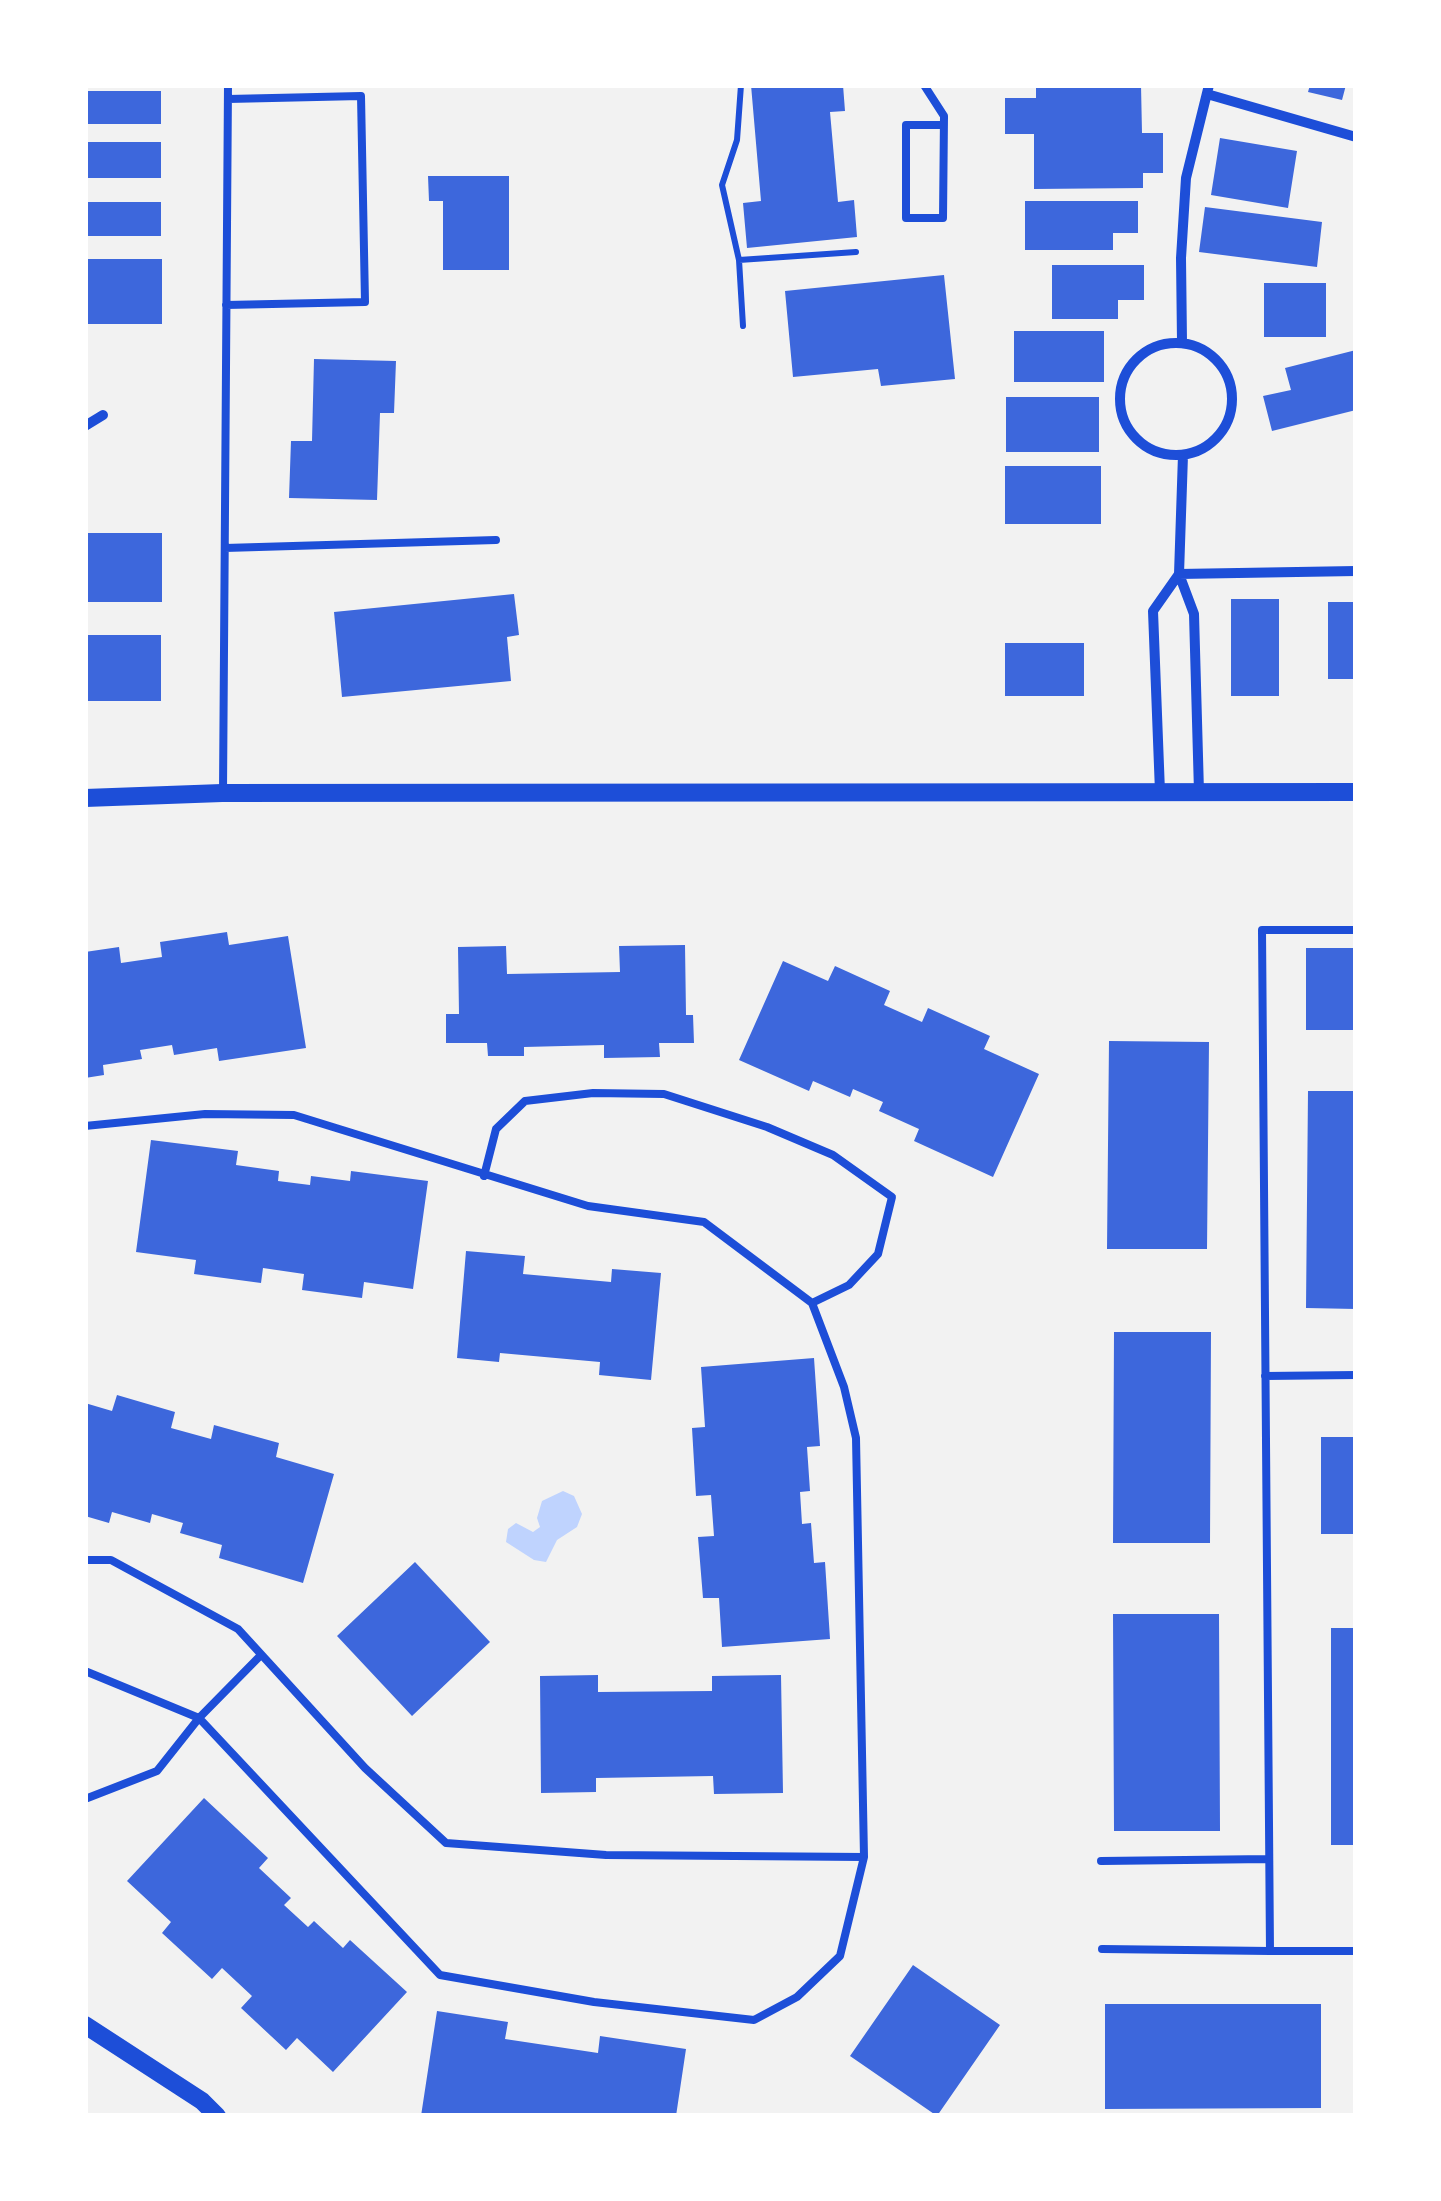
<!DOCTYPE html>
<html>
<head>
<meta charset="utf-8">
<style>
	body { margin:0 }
	#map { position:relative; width:1441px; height:2201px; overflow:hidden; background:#f2f2f2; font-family:"Archivo Narrow",sans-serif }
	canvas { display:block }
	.frame { position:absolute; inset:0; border:88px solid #fff; pointer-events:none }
</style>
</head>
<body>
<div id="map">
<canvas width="1441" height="2201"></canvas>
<div class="frame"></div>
</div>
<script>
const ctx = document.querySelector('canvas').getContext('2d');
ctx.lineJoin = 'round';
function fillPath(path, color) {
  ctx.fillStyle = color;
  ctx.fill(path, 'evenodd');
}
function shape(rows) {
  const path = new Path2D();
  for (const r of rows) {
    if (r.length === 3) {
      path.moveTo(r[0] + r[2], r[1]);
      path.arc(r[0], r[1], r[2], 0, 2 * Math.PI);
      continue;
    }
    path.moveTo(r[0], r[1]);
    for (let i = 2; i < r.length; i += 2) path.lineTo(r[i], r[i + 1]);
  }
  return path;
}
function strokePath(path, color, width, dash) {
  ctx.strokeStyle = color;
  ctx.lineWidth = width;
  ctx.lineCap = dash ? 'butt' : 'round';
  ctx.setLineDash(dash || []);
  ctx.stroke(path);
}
fillPath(shape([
	[563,1491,574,1496,582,1514,577,1527,557,1540,546,1562,534,1560,506,1542,508,1529,516,1523,533,1532,540,1527,537,1518,542,1501]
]), '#bfd3fe');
fillPath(shape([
	[751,85,843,85,845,111,830,112,838,202,854,200,857,237,747,248,743,203,761,201],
	[1036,85,1141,85,1142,133,1163,133,1163,173,1143,173,1143,188,1034,189,1034,134,1005,134,1005,98,1036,98],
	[1310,85,1346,85,1342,100,1308,92],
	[85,91,161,91,161,124,85,124],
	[1220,138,1297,151,1288,208,1211,195],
	[85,142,161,142,161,178,85,178],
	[428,176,509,176,509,270,443,270,443,201,429,201],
	[1025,201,1138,201,1138,233,1113,233,1113,250,1025,250],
	[85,202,161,202,161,236,85,236],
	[1205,207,1322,222,1317,267,1199,252],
	[85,259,162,259,162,324,85,324],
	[1052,265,1144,265,1144,300,1118,300,1118,319,1052,319],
	[944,275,955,379,881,386,878,369,793,377,785,291],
	[1264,283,1326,283,1326,337,1264,337],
	[1014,331,1104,331,1104,382,1014,382],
	[1356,350,1356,410,1272,431,1263,396,1291,390,1285,368],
	[314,359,396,361,394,413,380,413,377,500,289,498,291,441,312,441],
	[1006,397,1099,397,1099,452,1006,452],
	[1005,466,1101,466,1101,524,1005,524],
	[85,533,162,533,162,602,85,602],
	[514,594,519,635,507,637,511,681,342,697,334,612],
	[1231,599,1279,599,1279,696,1231,696],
	[1328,602,1356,602,1356,679,1328,679],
	[85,635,161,635,161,701,85,701],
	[1005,643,1084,643,1084,696,1005,696],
	[227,932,229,945,288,936,306,1048,219,1061,217,1048,174,1055,172,1045,140,1050,142,1059,103,1065,104,1075,85,1078,85,952,119,947,121,963,162,957,160,942],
	[685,945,686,1015,693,1015,694,1043,659,1043,660,1057,604,1058,604,1045,524,1047,524,1056,488,1056,487,1043,446,1043,446,1014,459,1014,458,947,506,946,507,974,620,972,619,946],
	[1306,948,1356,948,1356,1030,1306,1030],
	[783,961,828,981,835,966,890,991,884,1005,922,1022,928,1008,990,1036,984,1049,1039,1074,993,1177,914,1141,919,1129,879,1111,883,1102,853,1089,850,1097,813,1081,809,1091,739,1060],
	[1109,1041,1209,1042,1207,1249,1107,1249],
	[1308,1091,1356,1091,1356,1309,1306,1308],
	[151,1140,238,1151,236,1165,279,1171,278,1181,310,1185,311,1176,350,1181,351,1171,428,1181,413,1289,364,1282,362,1298,302,1290,304,1274,263,1268,261,1283,194,1274,196,1260,136,1252],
	[466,1251,525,1256,523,1274,611,1282,612,1269,661,1273,651,1380,599,1375,600,1362,500,1353,499,1362,457,1358],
	[1114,1332,1211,1332,1210,1543,1113,1543],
	[814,1358,820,1446,807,1447,810,1491,800,1492,802,1524,811,1523,814,1563,825,1562,830,1639,722,1647,719,1598,703,1598,698,1537,714,1536,711,1495,696,1496,692,1428,705,1427,701,1367],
	[117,1395,175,1412,171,1428,211,1439,214,1425,279,1443,276,1457,334,1474,303,1583,219,1558,222,1545,180,1533,183,1523,152,1514,150,1523,112,1512,109,1523,85,1516,85,1403,112,1411],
	[1321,1437,1356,1437,1356,1534,1321,1534],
	[415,1562,490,1642,412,1716,337,1636],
	[1113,1614,1219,1614,1220,1831,1114,1831],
	[1331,1628,1356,1628,1356,1845,1331,1845],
	[598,1675,598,1692,712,1691,712,1676,781,1675,783,1793,714,1794,713,1776,596,1778,596,1792,541,1793,540,1676],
	[204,1798,268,1858,259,1868,291,1898,284,1905,308,1927,314,1921,343,1948,350,1940,407,1992,333,2072,297,2038,286,2050,241,2008,252,1996,222,1968,212,1979,162,1933,171,1922,127,1881],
	[913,1965,1000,2025,937,2116,850,2056],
	[1105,2004,1321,2004,1321,2108,1105,2109],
	[437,2011,508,2022,505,2039,598,2053,600,2036,686,2049,676,2116,421,2116]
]), '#3d67dc');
strokePath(shape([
	[741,85,737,140,722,185,739,260,743,326],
	[739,260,856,252]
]), '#1d4ed8', 6);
strokePath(shape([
	[924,85,944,116,943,218,906,218,906,125,943,125],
	[226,305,365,302,361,96,228,99],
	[225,548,496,540],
	[223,790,228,85],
	[1356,930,1262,930,1270,1951,1356,1951],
	[85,1126,205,1114,294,1115,588,1206,704,1222,812,1303,844,1387,856,1438,864,1857,840,1956,797,1997,754,2020,594,2002,440,1975,199,1718,85,1671],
	[484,1176,496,1129,525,1101,593,1093,664,1094,767,1127,833,1155,892,1197,878,1254,849,1285,812,1303],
	[1265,1376,1356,1375],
	[85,1560,111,1560,238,1629,365,1768,446,1843,606,1855,864,1857],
	[85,1799,157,1771,199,1718,261,1655],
	[1101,1861,1269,1859],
	[1102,1949,1270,1951]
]), '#1d4ed8', 8);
strokePath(shape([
	[1207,94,1356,137],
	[1182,342,1181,258,1186,178,1209,85],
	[1176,399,56],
	[85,426,103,415],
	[1183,455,1179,574,1194,614,1199,792],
	[1179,574,1356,571],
	[1160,792,1153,611,1179,574]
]), '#1d4ed8', 10);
strokePath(shape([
	[85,798,222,793,1356,792],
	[85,2025,202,2101,217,2116]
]), '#1d4ed8', 18);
</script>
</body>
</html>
